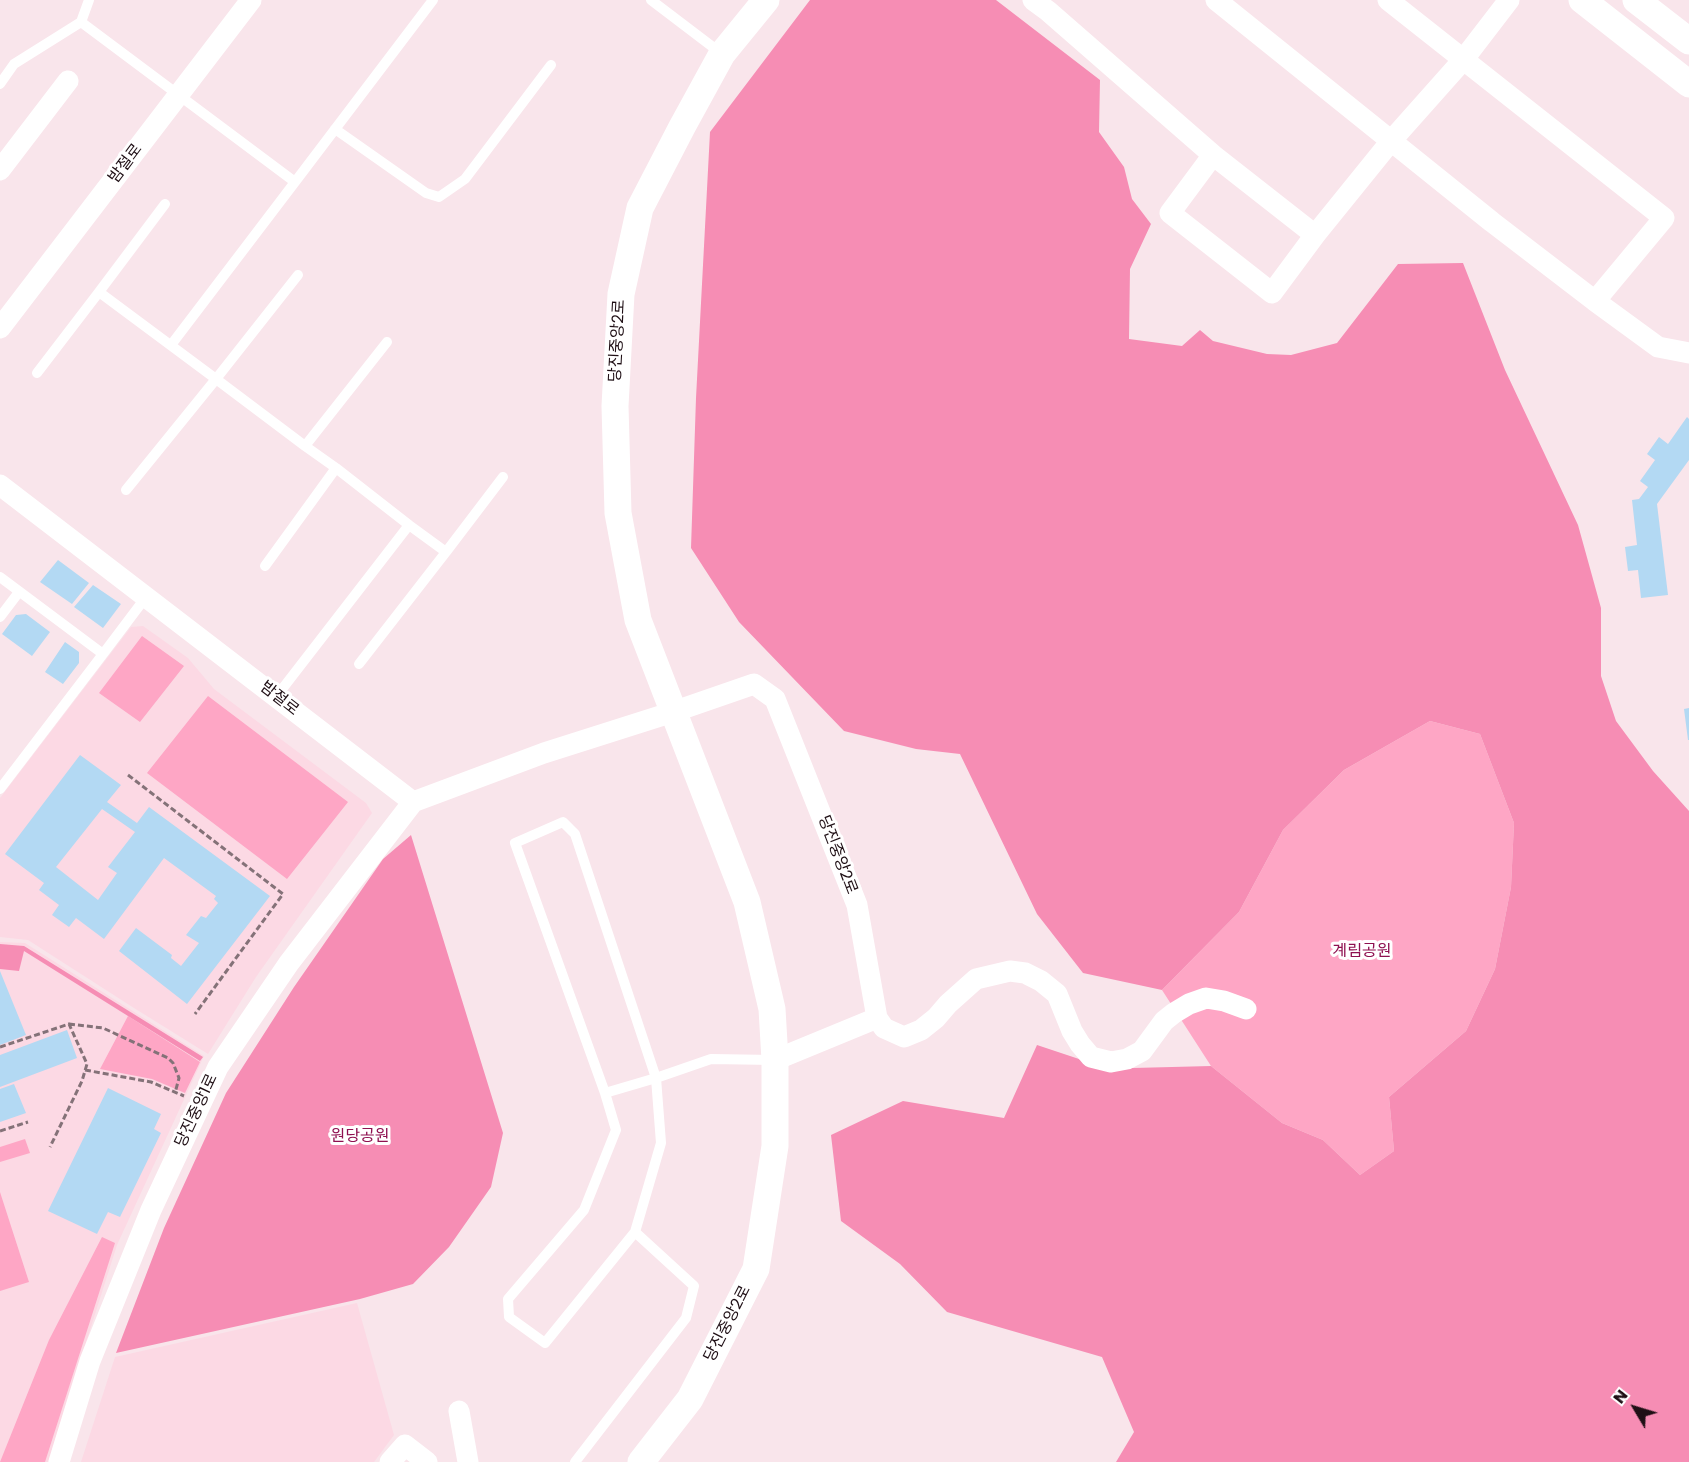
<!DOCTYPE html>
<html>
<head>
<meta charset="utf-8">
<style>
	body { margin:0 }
	#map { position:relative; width:1689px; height:1462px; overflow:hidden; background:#f9e5eb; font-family:Poppins,sans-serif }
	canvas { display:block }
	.north { position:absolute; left:1605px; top:1378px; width:60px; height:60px; -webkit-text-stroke:4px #fff; paint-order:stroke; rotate:308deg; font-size:16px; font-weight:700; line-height:24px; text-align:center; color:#1f0f15 }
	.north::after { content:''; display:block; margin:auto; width:21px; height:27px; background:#1f0f15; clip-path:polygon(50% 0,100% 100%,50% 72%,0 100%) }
</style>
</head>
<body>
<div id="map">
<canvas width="1689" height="1462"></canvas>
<div class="north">N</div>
</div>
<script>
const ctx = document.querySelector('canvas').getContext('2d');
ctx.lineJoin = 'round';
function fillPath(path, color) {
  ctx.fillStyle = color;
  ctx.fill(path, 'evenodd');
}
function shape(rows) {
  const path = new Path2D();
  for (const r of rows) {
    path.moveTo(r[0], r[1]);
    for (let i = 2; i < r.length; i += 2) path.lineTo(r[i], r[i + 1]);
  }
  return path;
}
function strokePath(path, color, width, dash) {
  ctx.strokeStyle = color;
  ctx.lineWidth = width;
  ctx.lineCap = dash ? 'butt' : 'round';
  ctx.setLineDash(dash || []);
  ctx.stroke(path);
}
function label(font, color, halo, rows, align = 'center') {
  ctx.font = font + ' Poppins,"Noto Sans KR",sans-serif';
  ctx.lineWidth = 6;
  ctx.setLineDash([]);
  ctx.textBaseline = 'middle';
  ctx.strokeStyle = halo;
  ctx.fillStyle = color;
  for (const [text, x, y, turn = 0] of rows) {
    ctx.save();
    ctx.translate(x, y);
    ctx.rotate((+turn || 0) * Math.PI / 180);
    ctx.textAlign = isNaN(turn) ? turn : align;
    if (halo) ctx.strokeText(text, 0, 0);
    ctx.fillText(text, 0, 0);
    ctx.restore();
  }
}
fillPath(shape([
	[143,626,188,658,214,689,366,803,372,813,256,977,208,1054,134,1008,28,940,0,937,0,798,131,627],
	[0,942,25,943,204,1056,117,1245,48,1462,0,1462],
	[357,1303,394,1435,374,1462,81,1462,115,1357]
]), '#fcd9e4');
fillPath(shape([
	[142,636,184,666,140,722,99,693],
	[208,696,348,802,287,879,147,773],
	[1430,721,1480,734,1514,823,1511,887,1495,969,1466,1031,1389,1097,1394,1151,1360,1175,1323,1140,1282,1123,1211,1066,1162,990,1239,912,1283,830,1344,770],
	[128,1016,200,1062,185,1093,152,1079,100,1069],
	[25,1139,30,1153,0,1162,0,1147],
	[0,1192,29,1282,0,1291],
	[102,1237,115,1243,45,1462,0,1462,49,1340]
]), '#fea6c5');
fillPath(shape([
	[810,0,996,0,1100,80,1099,132,1124,167,1132,199,1151,224,1130,269,1129,339,1182,346,1200,330,1213,341,1267,354,1291,355,1337,343,1398,264,1463,263,1505,370,1578,525,1601,608,1601,676,1616,721,1653,771,1689,811,1689,1462,1116,1462,1134,1432,1102,1357,947,1312,900,1264,841,1221,831,1135,903,1101,1004,1118,1037,1045,1094,1064,1133,1068,1211,1066,1282,1123,1323,1140,1360,1175,1394,1151,1389,1097,1466,1031,1495,969,1511,887,1514,823,1480,734,1430,721,1344,770,1283,830,1239,912,1162,990,1083,973,1037,914,960,754,916,749,844,731,739,622,691,548,696,398,710,132],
	[411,835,503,1133,491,1187,449,1247,413,1284,360,1299,116,1353,164,1228,226,1093,294,987,383,859],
	[0,944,24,946,203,1057,200,1061,24,951,19,971,0,969]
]), '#f68db4');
fillPath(shape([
	[1687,417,1689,419,1689,460,1657,504,1668,595,1641,598,1638,570,1628,571,1625,547,1637,545,1632,500,1639,499,1648,487,1640,481,1655,460,1647,454,1659,437,1668,444],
	[58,560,89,583,72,604,40,582],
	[93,585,121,604,103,628,74,607],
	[26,614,50,632,32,656,2,634,16,615],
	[65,642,79,652,79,663,63,684,45,672],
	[1689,708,1689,740,1688,740,1684,709],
	[80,755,121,785,107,802,137,823,149,807,270,896,187,1004,119,951,136,928,172,955,171,958,181,966,199,943,186,935,201,916,206,918,218,903,214,899,216,896,164,858,104,939,76,918,69,927,52,915,59,905,39,890,44,883,5,854],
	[102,809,135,832,108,867,117,873,98,900,56,867],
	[0,971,26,1035,0,1045],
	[67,1030,77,1058,0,1087,0,1055],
	[14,1084,26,1113,0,1122,0,1089],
	[108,1088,161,1114,154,1129,161,1133,120,1217,108,1212,97,1234,48,1211]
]), '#b3d9f3');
strokePath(shape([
	[128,775,283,894,195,1014],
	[69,1024,103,1028,168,1058,173,1063,179,1078,175,1093],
	[0,1047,69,1024,87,1064,82,1081,50,1147],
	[85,1070,151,1082,184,1096],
	[0,1131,28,1122]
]), '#847278', 3, [6, 3]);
strokePath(shape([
	[651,0,722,54],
	[81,22,295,182,171,345],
	[0,84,14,64,81,22,89,0],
	[335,129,426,193,439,197,465,179,551,65],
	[295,182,433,0],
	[298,275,216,379,305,446],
	[99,292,165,204],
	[37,373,99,292,216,379,126,490],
	[336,468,305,446,387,342],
	[265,566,336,468,409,525],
	[0,577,103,654,0,789],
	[0,617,19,592],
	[103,654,146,597],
	[359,664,446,552],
	[276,697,409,525,446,552,503,477],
	[605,1093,616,1130,584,1210,508,1299,509,1317,545,1343,635,1232,661,1143,656,1078,605,1093,515,843,563,822,575,834,656,1078,711,1059,774,1060],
	[575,1462,686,1318,694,1286,635,1232]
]), '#fff', 10);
strokePath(shape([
	[1033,0,1048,11,1213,155,1315,235,1391,141,1463,60,1509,0],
	[1216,0,1492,222,1595,301,1658,347,1689,353],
	[1388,0,1664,218,1595,301],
	[1213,155,1170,213,1272,293,1315,235],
	[0,170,68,81],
	[0,328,251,0],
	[0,485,413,802],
	[413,802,544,753,673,712,754,684,775,699,857,905,877,1018,775,1060],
	[877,1018,884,1028,904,1037,921,1030,936,1018,948,1004,976,979,1010,971,1025,973,1041,981,1057,994,1072,1031,1080,1044,1091,1057,1111,1062,1127,1059,1142,1051,1164,1021,1174,1013,1189,1004,1206,998,1224,1001,1246,1009],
	[459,1411,468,1462],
	[59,1462,90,1361,151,1210,218,1067,289,963,413,802],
	[390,1462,405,1445,427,1462]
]), '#fff', 21);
strokePath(shape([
	[1582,0,1689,84],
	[1636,0,1689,41],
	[641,1462,690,1399,756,1269,775,1146,775,1060,772,1009,747,902,638,620,618,513,615,406,621,294,640,208,682,127,722,54,766,0]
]), '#fff', 27);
label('16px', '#1f0f15', '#fff', [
	["밤절로",126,164,-53],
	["당진중앙2로",618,341,-87],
	["밤절로",279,699,38],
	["당진중앙2로",837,855,69],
	["당진중앙1로",197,1111,-65],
	["당진중앙2로",728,1324,-63]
]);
label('16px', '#8e1050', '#fff', [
	["계림공원",1362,952],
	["원당공원",360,1137]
]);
</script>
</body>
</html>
